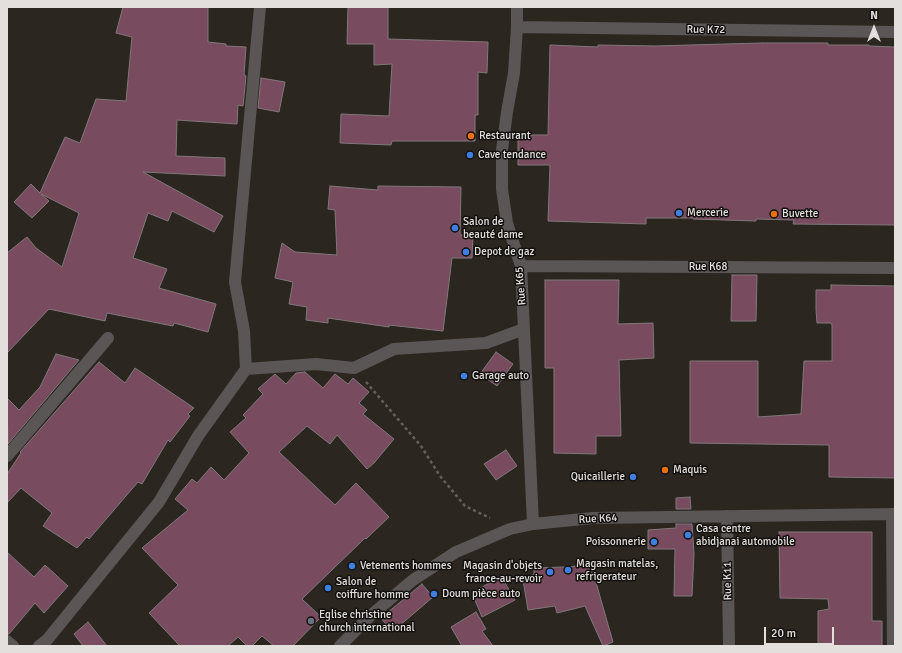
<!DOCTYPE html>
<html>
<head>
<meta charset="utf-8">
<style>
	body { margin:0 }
	#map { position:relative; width:902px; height:653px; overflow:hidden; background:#2c2621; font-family:Signika,sans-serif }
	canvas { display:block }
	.frame { position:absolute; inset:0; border:8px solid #e3dfdc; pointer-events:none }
	.north { position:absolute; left:854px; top:8px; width:40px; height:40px; -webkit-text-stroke:3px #12100e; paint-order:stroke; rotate:0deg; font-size:11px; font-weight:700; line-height:16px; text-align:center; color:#e3dfdc }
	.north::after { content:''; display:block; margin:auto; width:14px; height:18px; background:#e3dfdc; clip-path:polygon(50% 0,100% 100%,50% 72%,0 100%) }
	.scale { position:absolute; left:764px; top:627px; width:70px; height:18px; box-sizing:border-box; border:2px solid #e3dfdc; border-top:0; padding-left:5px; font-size:12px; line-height:14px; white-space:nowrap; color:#e3dfdc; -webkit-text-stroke:3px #12100e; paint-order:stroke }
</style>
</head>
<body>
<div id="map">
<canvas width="902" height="653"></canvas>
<div class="frame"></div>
<div class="north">N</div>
<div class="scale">20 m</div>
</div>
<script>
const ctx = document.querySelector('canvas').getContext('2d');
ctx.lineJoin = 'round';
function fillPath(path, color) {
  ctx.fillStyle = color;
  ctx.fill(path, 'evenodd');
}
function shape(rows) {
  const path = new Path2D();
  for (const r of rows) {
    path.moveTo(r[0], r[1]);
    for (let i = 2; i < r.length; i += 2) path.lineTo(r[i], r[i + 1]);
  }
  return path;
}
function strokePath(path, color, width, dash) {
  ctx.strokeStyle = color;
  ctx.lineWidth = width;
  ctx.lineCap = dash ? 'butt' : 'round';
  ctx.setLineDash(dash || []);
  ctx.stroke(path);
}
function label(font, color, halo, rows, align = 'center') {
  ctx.font = font + ' Signika,sans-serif';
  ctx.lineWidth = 3;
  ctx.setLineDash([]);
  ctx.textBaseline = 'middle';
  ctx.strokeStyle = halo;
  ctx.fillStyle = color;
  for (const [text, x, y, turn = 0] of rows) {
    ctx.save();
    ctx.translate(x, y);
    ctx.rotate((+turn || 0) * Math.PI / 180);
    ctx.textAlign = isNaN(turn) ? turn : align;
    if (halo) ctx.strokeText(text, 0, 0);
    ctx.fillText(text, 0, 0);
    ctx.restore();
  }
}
const building = shape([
	[123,7,208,7,208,42,226,44,226,46,246,47,244,75,246,76,243,106,238,105,237,124,177,120,176,156,225,158,225,176,143,172,223,216,214,232,172,211,168,221,148,213,133,258,167,269,159,288,216,304,208,332,174,323,173,326,107,313,105,321,49,309,7,353,7,253,27,237,36,248,62,267,79,213,41,194,49,201,32,218,14,202,31,184,40,193,65,137,80,143,96,99,126,101,132,37,116,33,123,7],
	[348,7,388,7,388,39,488,42,487,73,478,72,478,115,475,115,475,141,392,141,391,145,340,143,341,114,389,116,392,64,374,65,374,44,347,44,348,7],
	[762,43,828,43,828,45,869,45,869,46,895,47,895,225,793,224,794,220,756,219,756,221,693,219,693,218,646,218,646,224,548,221,550,165,518,165,518,135,548,135,550,45,598,47,598,45,654,46,762,43],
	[261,78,285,82,279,112,258,108,261,78],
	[330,186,378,190,378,186,461,187,460,235,473,235,472,258,452,258,443,331,389,325,389,327,328,318,328,323,306,320,307,307,289,304,293,282,275,278,282,243,295,252,337,255,335,210,328,209,330,186],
	[732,275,757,275,756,321,731,321,732,275],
	[545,280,619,280,618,324,653,323,654,358,619,360,621,436,596,436,596,454,554,453,554,368,545,368,545,280],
	[831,285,895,286,895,478,829,477,829,445,690,443,690,361,758,361,758,417,801,414,804,361,832,361,832,325,831,323,817,323,816,310,816,290,831,290,831,285],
	[496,352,513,364,497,386,480,374,496,352],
	[56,354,79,360,8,444,7,398,19,410,40,387,56,354],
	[99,362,125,383,135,368,194,408,188,414,190,416,170,442,168,440,142,484,138,482,89,539,87,537,77,548,43,526,52,513,21,488,7,503,7,474,21,453,20,452,99,362],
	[305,372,323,388,335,374,348,384,353,378,369,392,359,403,367,410,363,414,394,439,374,463,367,469,337,435,330,444,307,426,279,452,335,505,356,483,389,517,366,539,365,538,302,599,321,617,293,646,274,646,262,636,252,646,247,646,238,637,228,646,180,646,149,613,178,585,142,548,188,510,175,499,192,479,197,483,211,467,224,480,249,453,230,432,246,418,243,415,263,394,258,389,275,374,286,384,296,373,305,372],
	[506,450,517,466,496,480,484,464,506,450],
	[690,497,691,509,676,509,676,498,690,497],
	[676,524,692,524,694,554,692,596,674,596,675,549,648,549,648,530,676,528,676,524],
	[779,532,872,532,872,621,882,621,882,646,818,646,818,611,829,609,828,599,780,598,779,532],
	[7,552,34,577,45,565,68,586,44,613,35,603,9,634,7,634,7,552],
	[591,565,613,642,603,646,585,606,557,613,555,606,528,610,523,580,534,574,534,568,565,567,591,565],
	[501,576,515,600,482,617,472,593,501,576],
	[422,584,433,597,392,632,381,618,422,584],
	[476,612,486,629,482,631,493,646,462,646,451,627,476,612],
	[88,622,107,646,83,646,74,634,88,622]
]);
fillPath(building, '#784c5e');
strokePath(building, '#81787b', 1);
strokePath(shape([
	[366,382,421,446,440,476,465,506,490,518]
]), '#66615d', 2.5, [3, 3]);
strokePath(shape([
	[517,7,517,27,514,73,507,112,502,150,502,189,507,223,521,266,533,524],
	[517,27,895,32],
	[521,266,895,268],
	[246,369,316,364,354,368,394,349,486,343,524,329],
	[7,456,108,338],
	[892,514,893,646],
	[727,516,729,646],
	[7,641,13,646],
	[39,646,47,640,159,502,198,436,246,369,244,331,235,282,260,7],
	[340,646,370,616,413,580,456,552,510,529,533,524,593,518,895,514]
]), '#5a5656', 12);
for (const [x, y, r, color] of [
	[471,136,4,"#e8710a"],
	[470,155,4,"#3f7fe0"],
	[679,213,4,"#3f7fe0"],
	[774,214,4,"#e8710a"],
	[455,228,4,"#3f7fe0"],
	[466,252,4,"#3f7fe0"],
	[464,376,4,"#3f7fe0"],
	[665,470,4,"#e8710a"],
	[633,477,4,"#3f7fe0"],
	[688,535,4,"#3f7fe0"],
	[654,542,4,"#3f7fe0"],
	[352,566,4,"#3f7fe0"],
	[568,570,4,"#3f7fe0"],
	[550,572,4,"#3f7fe0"],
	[328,588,4,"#3f7fe0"],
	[434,594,4,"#3f7fe0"],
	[311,621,4,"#6b7280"]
]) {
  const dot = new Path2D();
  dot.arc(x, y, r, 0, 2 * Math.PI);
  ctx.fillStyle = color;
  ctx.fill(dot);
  strokePath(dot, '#12100e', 1.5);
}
label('11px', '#e3dfdc', '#12100e', [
	["Rue K72",706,30,1],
	["Rue K68",708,267],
	["Rue K65",521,286,-95],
	["Rue K64",598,519,-3],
	["Rue K11",728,581,-91]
]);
label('11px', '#e3dfdc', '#12100e', [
	["Restaurant",479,136],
	["Cave tendance",478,155],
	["Mercerie",687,213],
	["Buvette",782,214],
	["Salon de",463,222],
	["beauté dame",463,235],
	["Depot de gaz",474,252],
	["Garage auto",472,376],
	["Maquis",673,470],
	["Quicaillerie",625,477,"right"],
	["Casa centre",696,529],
	["abidjanai automobile",696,542],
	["Poissonnerie",646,542,"right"],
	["Magasin matelas,",576,564],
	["refrigerateur",576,577],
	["Vetements hommes",360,566],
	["Magasin d'objets",542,566,"right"],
	["france-au-revoir",542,579,"right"],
	["Salon de",336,582],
	["coiffure homme",336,595],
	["Doum pièce auto",442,594],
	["Eglise christine",319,615],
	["church international",319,628]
], 'left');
</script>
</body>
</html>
